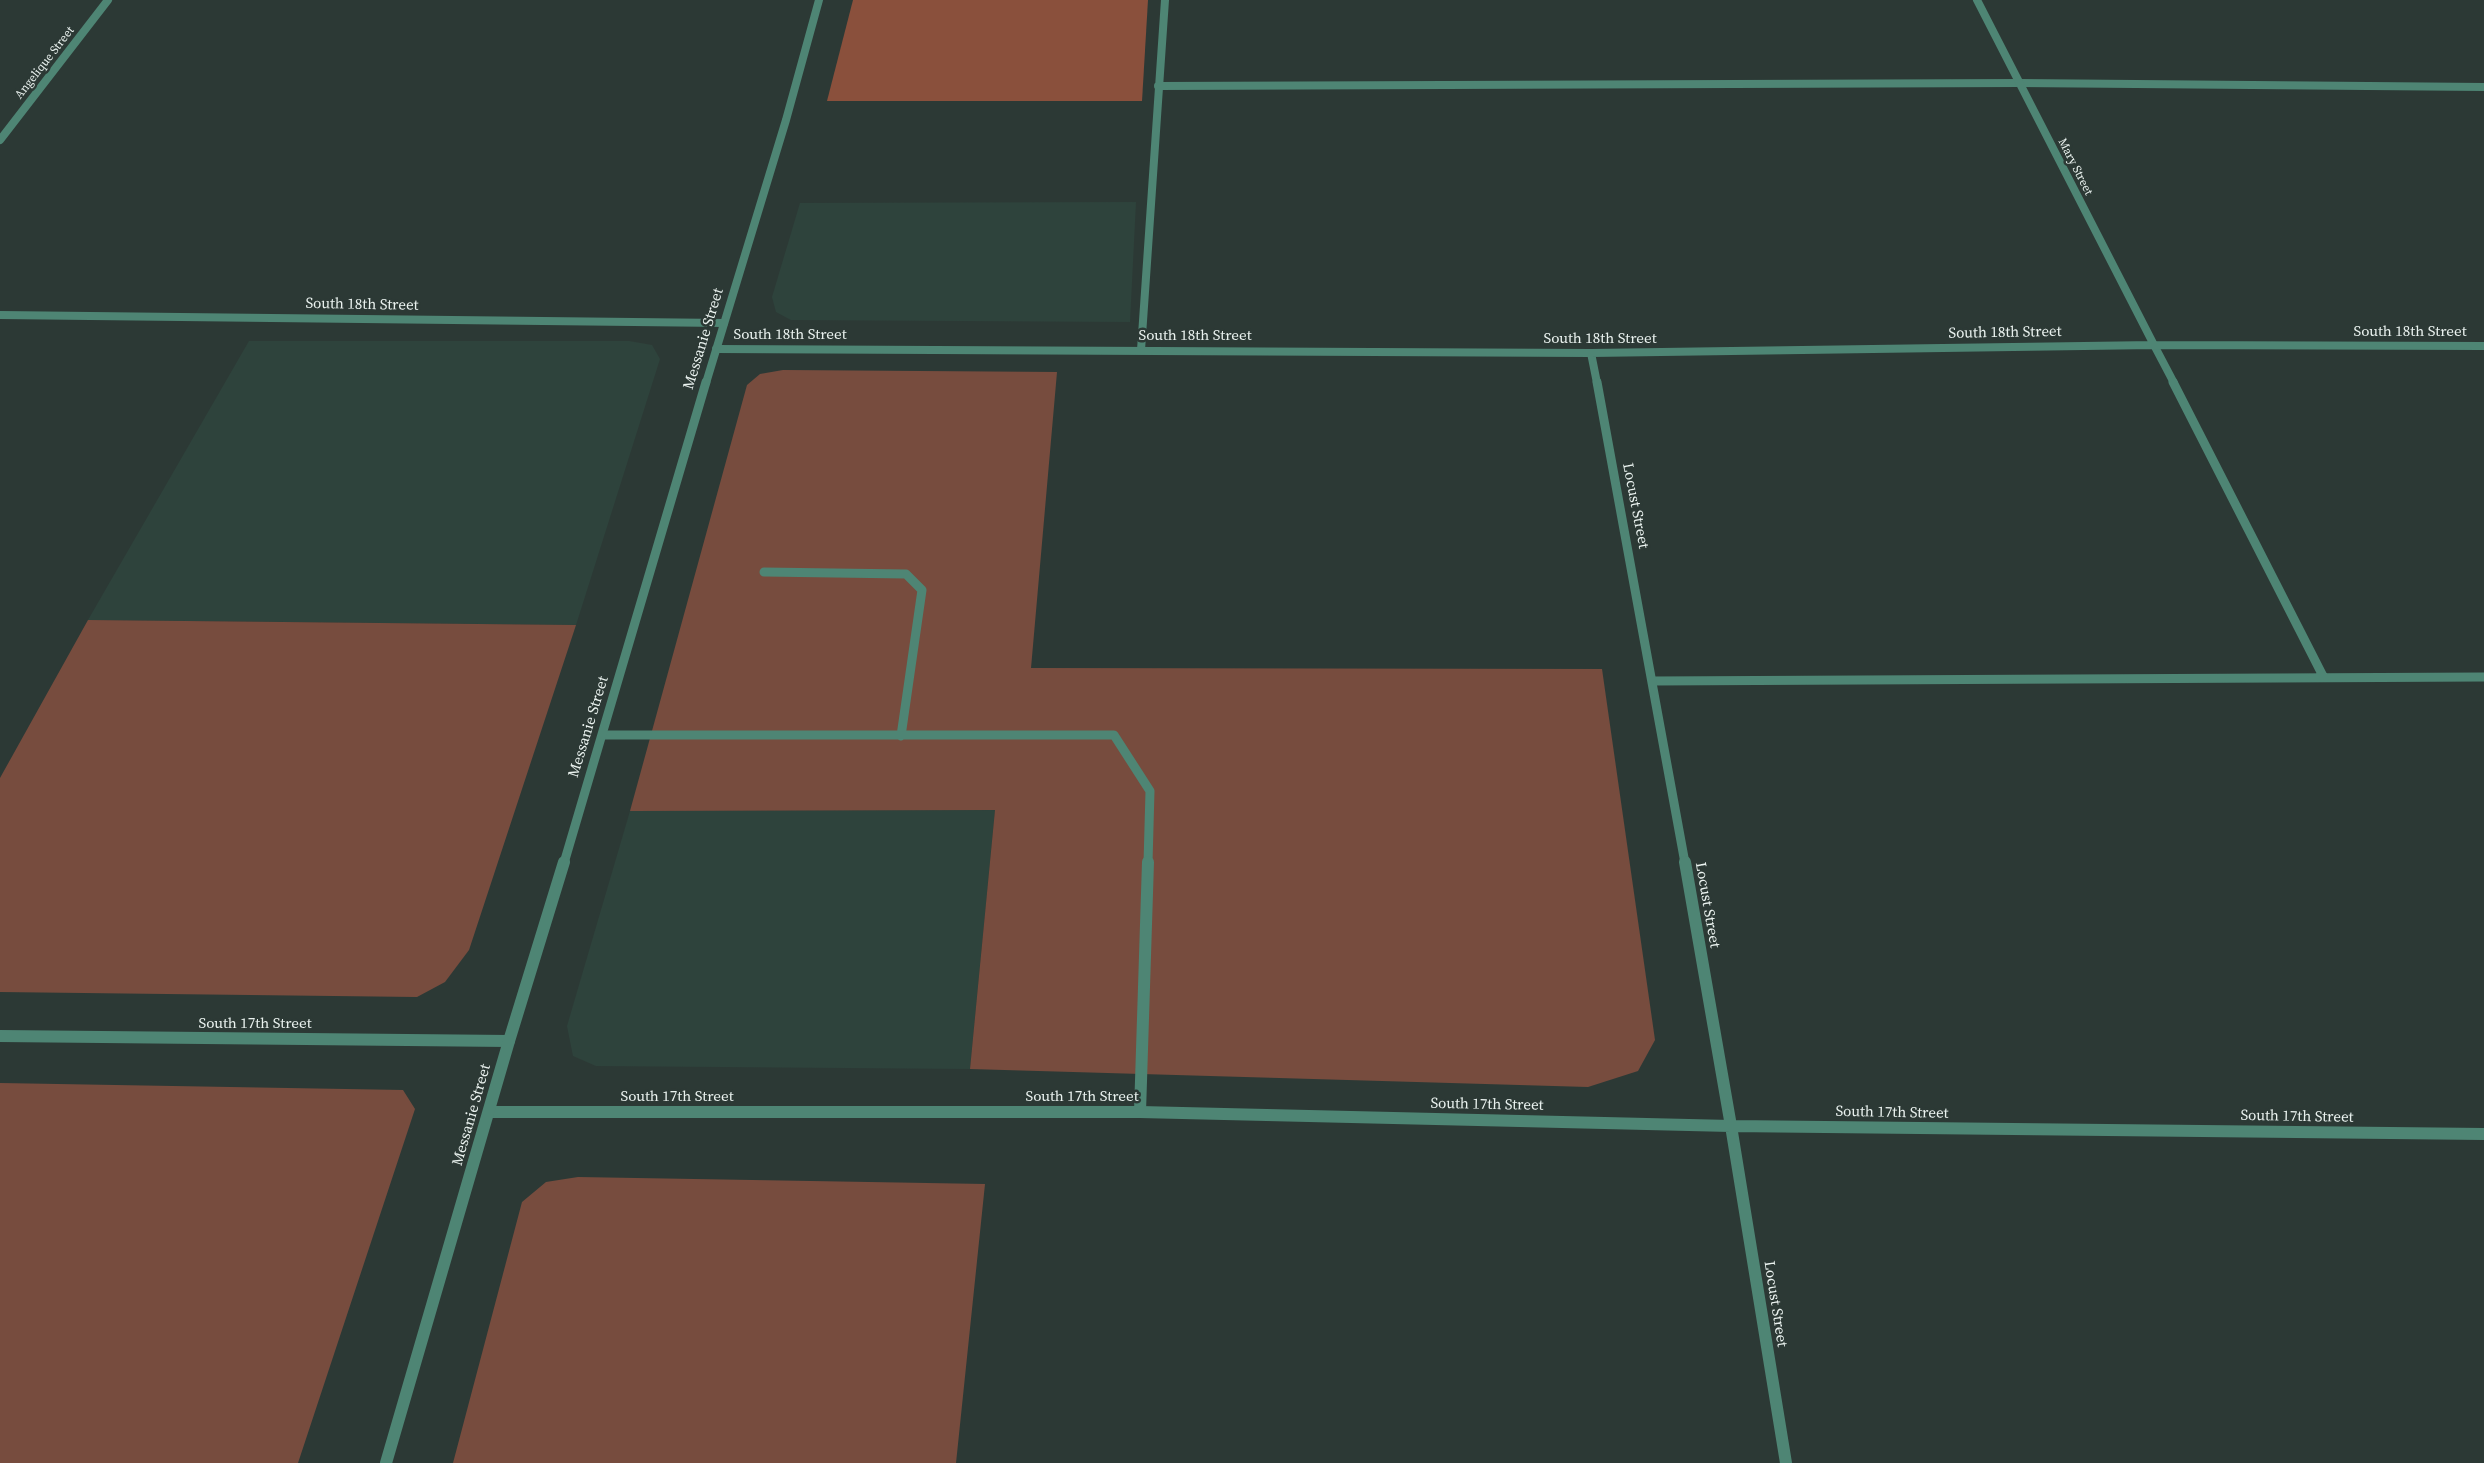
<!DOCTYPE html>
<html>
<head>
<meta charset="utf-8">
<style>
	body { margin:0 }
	canvas { display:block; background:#2c3935 }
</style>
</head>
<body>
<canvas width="2484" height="1463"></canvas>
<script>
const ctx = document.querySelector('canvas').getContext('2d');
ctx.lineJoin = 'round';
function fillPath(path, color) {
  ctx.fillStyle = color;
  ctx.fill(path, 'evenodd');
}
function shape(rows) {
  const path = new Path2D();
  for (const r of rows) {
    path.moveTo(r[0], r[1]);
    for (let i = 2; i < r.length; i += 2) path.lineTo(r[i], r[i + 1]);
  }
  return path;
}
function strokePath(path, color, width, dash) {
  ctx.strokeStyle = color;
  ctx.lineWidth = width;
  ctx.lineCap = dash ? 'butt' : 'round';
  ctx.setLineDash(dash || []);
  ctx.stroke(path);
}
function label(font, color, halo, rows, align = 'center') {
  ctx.font = font + ' "Source Serif 4",serif';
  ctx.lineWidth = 5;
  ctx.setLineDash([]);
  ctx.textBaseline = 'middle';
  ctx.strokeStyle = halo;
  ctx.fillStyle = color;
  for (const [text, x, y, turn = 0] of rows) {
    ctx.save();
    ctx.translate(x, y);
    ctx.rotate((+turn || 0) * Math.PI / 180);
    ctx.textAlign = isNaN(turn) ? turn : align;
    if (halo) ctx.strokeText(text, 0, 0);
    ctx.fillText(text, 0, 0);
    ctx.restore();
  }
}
fillPath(shape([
	[1136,202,1130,322,791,320,776,312,772,297,800,203],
	[249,341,629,341,652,345,660,359,576,625,88,620],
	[995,810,970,1069,596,1066,573,1056,567,1026,630,811]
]), '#2e433c');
fillPath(shape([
	[783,370,1057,372,1031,668,1602,669,1655,1040,1638,1071,1588,1087,970,1069,995,810,630,811,747,385,760,374],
	[88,620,576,625,469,950,445,982,417,997,0,992,0,778],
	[0,1083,403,1090,415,1109,298,1463,0,1463],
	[578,1177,985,1184,956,1463,453,1463,522,1202,546,1182]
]), '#774c3e');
fillPath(shape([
	[853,0,1148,0,1142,101,827,101]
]), '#8a503c');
strokePath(shape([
	[1158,86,2020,83,2484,87],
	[2154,345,2174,383],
	[1141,350,1165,0]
]), '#4e8574', 8);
strokePath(shape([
	[2173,382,2324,678],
	[764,572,906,574,922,590,901,736],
	[1653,681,2484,677],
	[603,735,1114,735,1150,791,1148,863]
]), '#4e8574', 9);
strokePath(shape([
	[1140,1112,1148,862]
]), '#4e8574', 12);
strokePath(shape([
	[1977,0,2154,345],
	[0,140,108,0],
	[0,315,724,323],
	[716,349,1591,353,2154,345,2484,346],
	[1591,353,1597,383]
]), '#4e8574', 8);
strokePath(shape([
	[1597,382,1685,863]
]), '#4e8574', 9);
strokePath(shape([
	[1685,862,1731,1126,1786,1463],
	[0,1036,509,1041],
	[490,1112,1140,1112,1731,1126,2484,1134]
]), '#4e8574', 12);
strokePath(shape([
	[706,383,786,120,819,0]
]), '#4e8574', 8);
strokePath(shape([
	[564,863,706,382]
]), '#4e8574', 9);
strokePath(shape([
	[386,1463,509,1041,564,862]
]), '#4e8574', 12);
label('12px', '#eaf2ef', '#2c3935', [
	["Angelique Street",45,63,-52],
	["Mary Street",2075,167,63]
]);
label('15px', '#eaf2ef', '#2c3935', [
	["South 18th Street",362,305,1],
	["South 18th Street",2410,332],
	["South 18th Street",2005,333,-1],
	["South 18th Street",790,335],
	["South 18th Street",1195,336],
	["Messanie Street",704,339,-73],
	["South 18th Street",1600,339],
	["Locust Street",1635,506,79],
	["Messanie Street",589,727,-73],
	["Locust Street",1707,905,80],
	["South 17th Street",255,1024],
	["South 17th Street",677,1097],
	["South 17th Street",1082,1097],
	["South 17th Street",1487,1105,1],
	["South 17th Street",1892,1113,1],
	["Messanie Street",472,1115,-74],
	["South 17th Street",2297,1117,1],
	["Locust Street",1775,1304,81]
]);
</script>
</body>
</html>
